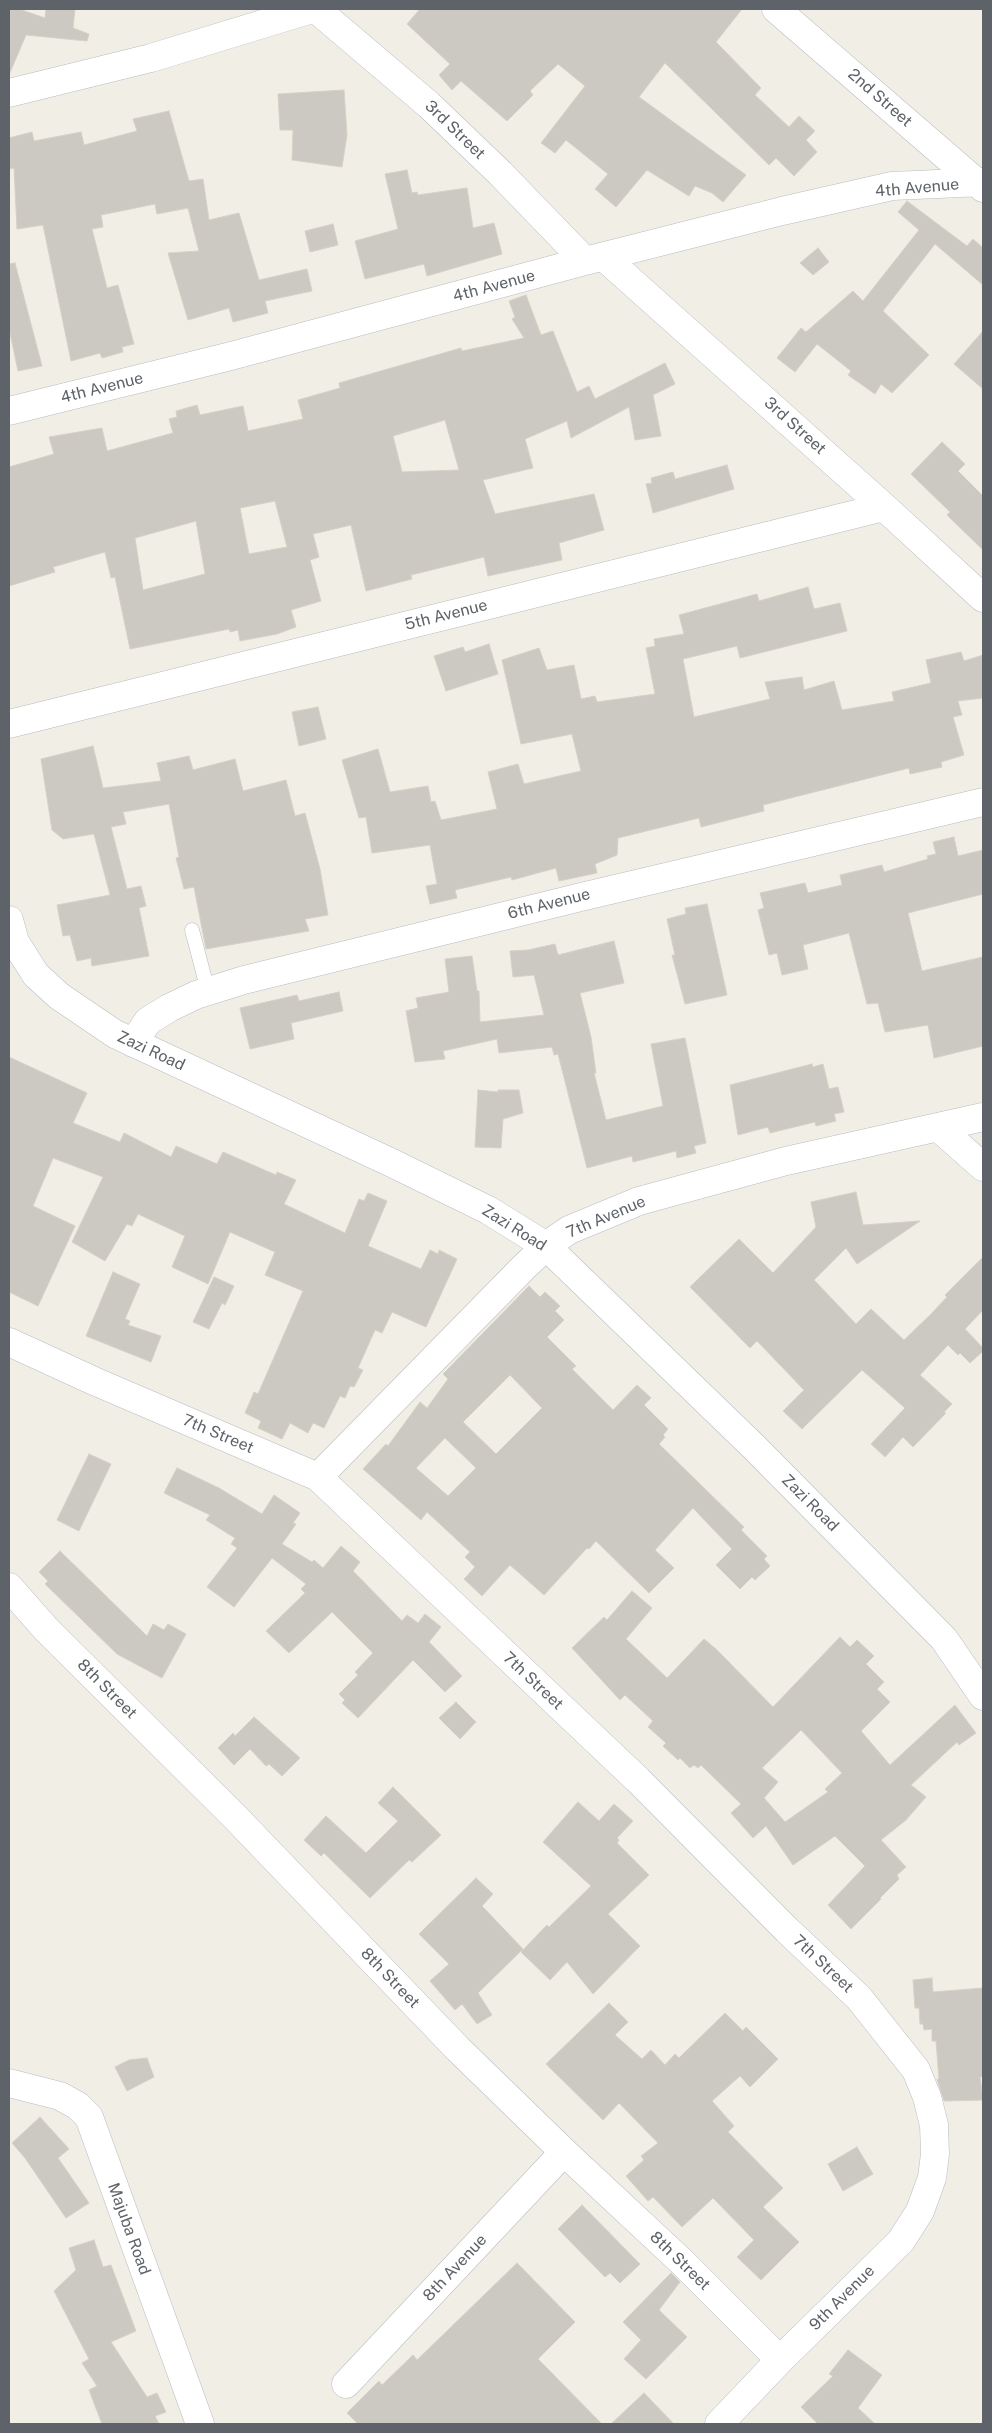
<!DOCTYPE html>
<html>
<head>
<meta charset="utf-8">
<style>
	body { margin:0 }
	#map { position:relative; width:992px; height:2433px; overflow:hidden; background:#f1eee6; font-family:"Public Sans",sans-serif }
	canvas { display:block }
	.frame { position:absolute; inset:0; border:10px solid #5d6368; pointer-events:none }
</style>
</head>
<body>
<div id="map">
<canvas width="992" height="2433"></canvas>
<div class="frame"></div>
</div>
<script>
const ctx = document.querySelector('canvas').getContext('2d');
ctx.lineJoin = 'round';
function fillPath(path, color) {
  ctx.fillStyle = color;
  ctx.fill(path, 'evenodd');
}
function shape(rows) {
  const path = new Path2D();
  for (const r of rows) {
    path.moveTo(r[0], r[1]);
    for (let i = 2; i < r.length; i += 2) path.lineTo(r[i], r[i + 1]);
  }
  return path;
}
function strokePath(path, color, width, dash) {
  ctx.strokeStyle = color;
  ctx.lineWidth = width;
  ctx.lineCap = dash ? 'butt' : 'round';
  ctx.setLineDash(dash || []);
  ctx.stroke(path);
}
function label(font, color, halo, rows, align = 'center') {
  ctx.font = font + ' "Public Sans",sans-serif';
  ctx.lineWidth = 4;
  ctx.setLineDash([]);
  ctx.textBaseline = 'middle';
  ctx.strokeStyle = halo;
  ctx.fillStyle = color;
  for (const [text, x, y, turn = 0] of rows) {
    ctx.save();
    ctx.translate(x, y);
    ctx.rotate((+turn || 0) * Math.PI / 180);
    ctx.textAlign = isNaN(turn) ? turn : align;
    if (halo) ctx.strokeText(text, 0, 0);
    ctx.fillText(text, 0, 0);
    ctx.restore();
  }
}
const building = shape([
	[9,9,19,9,45,18,46,9,75,9,73,28,89,34,87,41,26,35,9,75,9,9],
	[420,9,742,9,716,42,761,88,755,95,789,127,799,116,815,131,806,140,817,152,794,176,776,158,769,165,665,63,639,97,746,175,723,202,712,193,695,186,689,196,647,170,616,207,595,189,608,174,566,140,555,153,541,143,585,86,558,64,530,91,533,95,507,121,461,81,452,90,439,75,450,64,407,24,420,9],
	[344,90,347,135,342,167,292,160,293,130,280,130,278,94,344,90],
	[169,111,189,181,203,179,209,220,239,213,259,280,307,269,312,291,265,301,268,313,233,322,229,308,188,320,168,253,199,251,188,208,157,214,155,204,101,215,103,227,92,229,107,288,118,285,134,344,122,347,123,352,102,358,100,353,71,361,43,225,17,229,14,168,9,169,9,138,32,132,34,141,81,132,84,145,137,131,133,119,169,111],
	[407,170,412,193,417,192,418,195,467,188,473,228,494,223,502,254,427,276,424,264,365,279,355,241,398,229,385,174,407,170],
	[907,201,967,246,973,239,983,248,983,285,935,244,883,311,929,355,892,393,881,384,875,394,848,375,851,371,817,344,795,372,777,358,801,328,806,332,853,291,863,301,919,230,898,212,907,201],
	[333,224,338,245,310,252,305,231,333,224],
	[818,248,829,262,813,275,800,263,818,248],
	[15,263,42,366,18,371,9,328,9,264,15,263],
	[526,295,541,335,553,331,577,392,589,386,595,399,665,363,675,384,653,395,661,436,635,440,629,407,571,438,567,421,525,439,533,468,483,480,495,514,594,494,604,530,559,543,562,560,488,576,484,557,411,575,412,579,366,591,351,525,313,534,319,557,310,560,321,601,291,610,296,627,277,634,240,641,238,630,230,632,229,629,130,649,115,577,111,578,105,552,53,567,55,572,9,586,9,467,54,454,49,437,102,428,107,451,173,433,169,419,177,417,176,411,197,405,200,415,243,406,248,431,303,419,298,400,340,388,339,383,461,348,462,351,524,338,512,319,515,317,509,301,526,295],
	[445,420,459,470,402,472,393,436,445,420],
	[275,501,287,547,249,554,240,508,275,501],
	[196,521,205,574,143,590,135,538,196,521],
	[983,331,983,389,954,364,983,331],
	[942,442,965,464,958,471,983,496,983,550,947,515,950,512,911,474,942,442],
	[727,465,734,489,653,513,646,484,652,483,651,478,673,472,675,479,727,465],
	[808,587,814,609,840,603,847,631,740,658,737,646,683,659,694,717,770,699,765,682,802,677,804,690,834,681,842,710,894,701,892,692,931,683,926,660,961,652,964,661,983,655,983,698,958,701,962,715,953,717,964,755,941,762,942,767,910,774,909,768,763,805,764,811,701,827,699,818,618,838,617,855,595,864,597,873,559,881,556,868,512,880,511,877,455,890,457,898,430,904,426,886,437,884,430,845,372,853,366,817,359,818,342,760,378,749,390,792,428,786,431,802,435,801,441,820,497,809,488,772,518,764,524,784,581,771,572,734,521,744,502,660,539,648,547,670,574,665,581,699,595,696,597,702,655,694,646,648,655,646,654,639,684,634,679,615,757,594,759,601,808,587],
	[489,644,498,674,446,691,434,656,463,647,465,652,489,644],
	[318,707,326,739,299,746,292,712,318,707],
	[93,746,103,788,161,781,157,763,189,756,193,770,235,759,243,791,286,780,295,816,305,813,320,869,328,915,305,919,309,931,206,949,194,887,184,889,176,858,179,857,169,804,123,812,126,824,111,827,127,889,141,886,146,906,139,908,149,956,92,966,91,958,77,961,70,935,63,936,57,905,110,895,94,834,63,839,52,830,41,759,93,746],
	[954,837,958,856,983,850,983,894,908,913,922,971,983,957,983,1046,934,1058,928,1025,885,1032,878,1003,867,1004,849,933,803,945,808,969,782,975,777,953,769,955,758,910,764,908,760,893,805,883,808,893,842,885,840,875,882,865,884,872,928,859,927,856,936,854,933,842,954,837],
	[707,904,727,995,685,1004,672,955,675,955,667,919,686,914,685,908,707,904],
	[614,941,624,983,580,993,591,1037,596,1073,594,1073,606,1120,663,1106,651,1044,685,1038,706,1143,694,1146,696,1153,677,1158,676,1151,633,1162,632,1156,587,1168,558,1054,554,1055,552,1047,499,1053,497,1039,443,1051,445,1059,415,1062,406,1011,418,1008,416,998,449,992,445,959,472,956,477,991,479,991,480,1022,544,1015,534,975,513,977,510,951,528,950,555,944,558,955,614,941],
	[339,992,343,1011,291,1023,294,1039,250,1049,240,1008,297,995,299,1001,339,992],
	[9,1057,87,1093,73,1123,120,1142,124,1133,171,1157,176,1146,217,1164,223,1152,276,1175,277,1172,296,1180,284,1204,345,1233,359,1199,364,1201,368,1193,387,1201,368,1246,421,1269,430,1250,438,1254,439,1250,457,1259,426,1327,392,1312,382,1333,375,1330,358,1368,363,1370,354,1387,350,1386,345,1398,340,1396,324,1428,313,1423,308,1433,290,1423,282,1439,258,1428,261,1421,245,1413,254,1392,258,1394,303,1291,265,1275,275,1252,230,1232,208,1284,172,1267,185,1236,138,1214,132,1226,127,1224,105,1261,72,1242,103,1177,53,1158,33,1206,75,1226,38,1306,9,1292,9,1057],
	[812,1064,813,1067,823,1064,829,1089,838,1087,844,1112,834,1114,836,1121,816,1126,815,1122,770,1133,768,1127,738,1135,730,1085,812,1064],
	[478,1090,498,1092,498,1090,519,1090,523,1113,503,1119,501,1148,475,1147,478,1090],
	[856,1192,863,1225,920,1221,857,1264,846,1248,814,1280,856,1324,871,1309,904,1340,930,1315,947,1297,945,1295,983,1257,983,1310,965,1329,983,1348,983,1351,970,1363,960,1353,958,1355,948,1345,920,1375,952,1404,944,1412,946,1413,913,1447,903,1437,885,1457,871,1444,905,1408,862,1370,802,1429,783,1411,804,1390,757,1341,750,1348,690,1287,739,1239,773,1273,816,1227,811,1202,856,1192],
	[113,1272,140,1284,125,1319,130,1321,128,1325,161,1336,151,1362,86,1336,113,1272],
	[214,1277,234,1286,225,1305,222,1303,209,1329,193,1322,214,1277],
	[529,1286,540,1297,545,1292,560,1306,555,1311,564,1320,547,1337,576,1366,572,1369,613,1410,637,1385,651,1398,644,1405,668,1429,663,1435,665,1437,659,1444,744,1527,741,1530,767,1556,764,1559,770,1566,755,1580,752,1577,740,1589,716,1565,732,1549,693,1508,655,1550,674,1568,649,1593,596,1541,589,1549,587,1548,544,1595,510,1565,482,1596,464,1579,475,1567,465,1557,470,1552,427,1512,421,1520,363,1469,386,1444,388,1446,420,1402,427,1408,448,1379,443,1374,529,1286],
	[510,1375,542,1408,496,1454,463,1422,510,1375],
	[445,1438,476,1468,448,1496,416,1468,445,1438],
	[89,1454,111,1464,79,1531,57,1520,89,1454],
	[177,1468,219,1488,262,1514,274,1495,300,1513,293,1523,296,1524,282,1544,312,1562,314,1560,323,1568,341,1546,360,1562,353,1571,402,1621,407,1615,418,1623,425,1614,441,1627,429,1642,462,1676,445,1692,413,1660,358,1718,342,1703,345,1700,339,1694,358,1675,355,1672,373,1653,332,1612,289,1653,266,1631,305,1593,301,1589,306,1584,272,1558,234,1607,207,1587,237,1548,231,1544,235,1538,206,1520,210,1515,164,1493,177,1468],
	[60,1551,147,1636,153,1624,164,1630,168,1624,186,1634,162,1678,117,1654,45,1584,48,1581,39,1572,60,1551],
	[632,1591,652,1608,626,1639,667,1678,704,1639,717,1650,773,1707,840,1637,850,1647,857,1640,874,1656,866,1664,884,1682,877,1689,890,1702,861,1731,890,1765,955,1705,976,1733,959,1745,957,1742,911,1785,926,1797,906,1820,881,1840,906,1867,897,1875,899,1879,880,1898,881,1899,851,1929,828,1905,865,1866,835,1836,793,1865,766,1826,753,1838,731,1813,741,1804,701,1765,698,1768,694,1765,690,1768,680,1758,678,1760,663,1746,666,1743,648,1727,653,1721,625,1695,620,1700,572,1648,604,1617,607,1620,632,1591],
	[801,1730,842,1773,825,1789,828,1792,785,1822,764,1798,778,1782,762,1768,801,1730],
	[456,1702,476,1722,460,1739,439,1718,456,1702],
	[254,1717,300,1758,282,1776,269,1764,266,1766,250,1749,234,1765,218,1748,233,1733,235,1736,254,1717],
	[393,1787,441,1835,412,1862,409,1860,370,1898,324,1853,321,1856,304,1840,326,1816,366,1853,398,1821,378,1803,393,1787],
	[578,1802,599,1821,614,1804,633,1821,617,1838,619,1840,617,1843,649,1875,608,1914,640,1946,593,1994,567,1962,550,1980,521,1952,547,1925,549,1927,591,1886,543,1842,578,1802],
	[476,1878,493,1894,482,1906,523,1949,478,1993,492,2015,477,2024,462,2004,455,2010,430,1981,449,1964,419,1934,476,1878],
	[932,1978,933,1992,983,1988,983,2076,980,2077,983,2100,944,2101,937,2079,939,2079,936,2041,932,2041,932,2029,924,2030,923,2024,920,2024,919,2008,915,2008,913,1980,932,1978],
	[609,2003,628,2022,615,2035,642,2059,651,2050,665,2065,675,2054,679,2058,725,2013,743,2031,746,2027,778,2059,750,2087,740,2076,712,2101,734,2126,728,2132,783,2188,763,2207,799,2242,761,2280,737,2257,754,2240,713,2198,682,2227,653,2197,648,2201,626,2176,644,2160,641,2156,658,2143,619,2103,603,2120,546,2064,609,2003],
	[147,2058,154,2077,127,2091,115,2067,129,2060,147,2058],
	[40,2117,69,2149,58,2158,89,2203,66,2218,25,2158,12,2143,40,2117],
	[857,2147,873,2174,843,2191,828,2164,857,2147],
	[582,2205,640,2264,620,2283,610,2273,605,2277,558,2229,582,2205],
	[94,2240,103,2267,111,2265,136,2331,111,2342,147,2397,157,2393,166,2412,155,2416,159,2424,102,2424,89,2390,97,2386,82,2363,89,2359,54,2291,76,2270,69,2248,94,2240],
	[517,2263,575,2322,538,2359,602,2424,358,2424,347,2413,379,2381,382,2385,413,2355,417,2360,517,2263],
	[671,2273,680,2282,659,2310,687,2337,646,2379,624,2359,641,2340,623,2322,671,2273],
	[848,2350,882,2375,858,2408,875,2424,818,2424,801,2407,833,2376,829,2374,848,2350],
	[644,2393,674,2424,611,2424,644,2393]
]);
fillPath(building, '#ccc9c3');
strokePath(building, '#d7d0c4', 1);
const service = shape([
	[192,930,208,991]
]);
const minor = shape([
	[316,9,429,105,500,173,585,261],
	[776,9,983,188],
	[9,93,151,58,312,9],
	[604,257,884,507,983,598],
	[9,411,231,356,585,261,782,211,892,186,983,182],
	[9,724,884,507],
	[133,1043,148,1021,169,1008,196,995,244,980,581,897,983,802],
	[939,1128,983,1167],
	[9,1342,94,1381,318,1477,638,1780,787,1930,859,1998,916,2070,927,2097,934,2125,935,2154,932,2178,920,2211,901,2241,780,2360,719,2424],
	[318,1477,523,1268,546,1246,569,1230,639,1201,786,1161,983,1117],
	[9,1587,46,1629,236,1818,458,2049,564,2152,682,2262,780,2360],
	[9,2083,60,2096,78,2106,89,2117,200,2424],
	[346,2384,564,2152]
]);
const tertiary = shape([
	[9,920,15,942,36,975,59,996,115,1034,392,1163,488,1210,546,1246,753,1446,944,1639,983,1696]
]);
strokePath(service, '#b9bcc1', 15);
strokePath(minor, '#b9bcc1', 29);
strokePath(tertiary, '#b9bcc1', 29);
strokePath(service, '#fff', 14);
strokePath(minor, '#fff', 28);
strokePath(tertiary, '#fff', 28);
label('16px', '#5d6368', '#fff', [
	["2nd Street",880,98,41],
	["3rd Street",455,130,44],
	["4th Avenue",917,188,-5],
	["4th Avenue",494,286,-15],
	["4th Avenue",102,388,-14],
	["3rd Street",795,426,42],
	["5th Avenue",446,615,-14],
	["6th Avenue",549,904,-14],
	["Zazi Road",151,1051,25],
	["7th Avenue",606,1217,-23],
	["Zazi Road",514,1228,32],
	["7th Street",218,1434,23],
	["Zazi Road",810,1503,45],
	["7th Street",533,1681,43],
	["8th Street",107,1689,45],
	["7th Street",823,1964,43],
	["8th Street",390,1978,46],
	["Majuba Road",129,2229,70],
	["8th Street",680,2261,44],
	["8th Avenue",455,2268,-47],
	["9th Avenue",842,2298,-45]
]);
</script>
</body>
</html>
